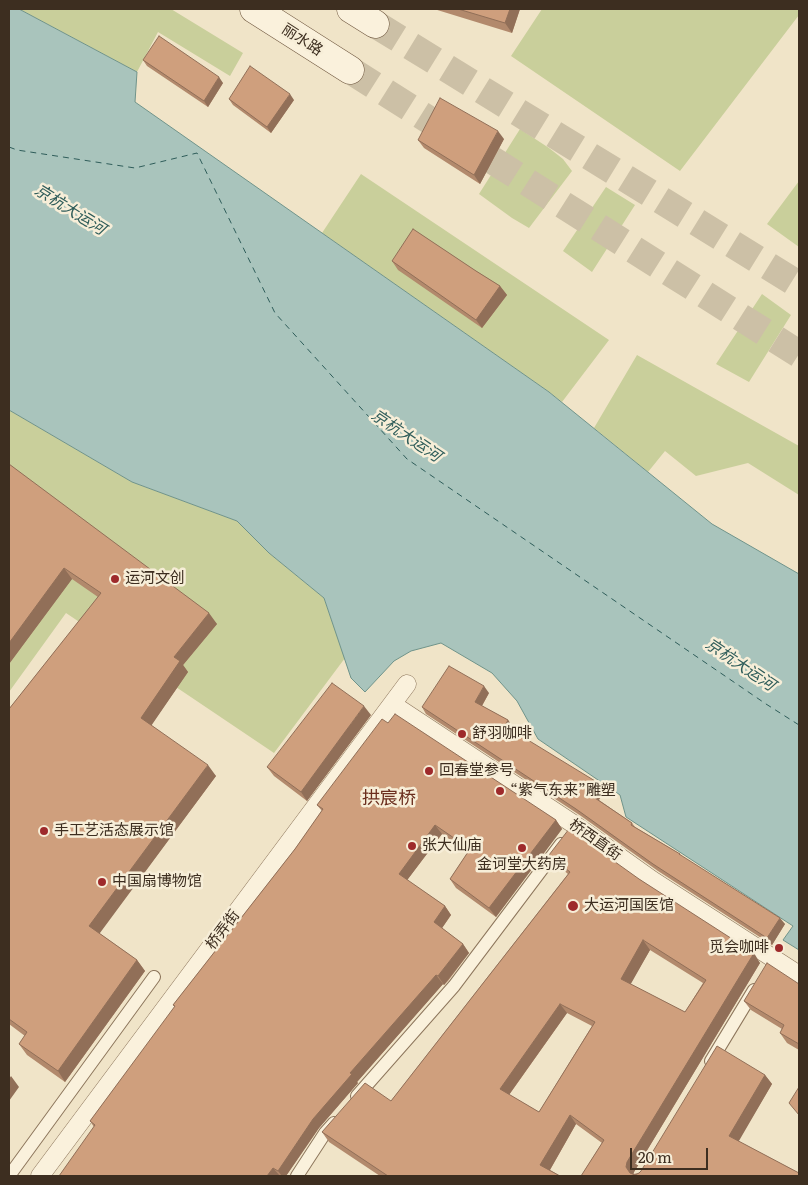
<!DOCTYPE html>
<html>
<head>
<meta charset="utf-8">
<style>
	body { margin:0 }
	#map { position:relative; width:808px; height:1185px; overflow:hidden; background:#f0e4c8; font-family:Literata,serif }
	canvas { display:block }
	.frame { position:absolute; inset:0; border:10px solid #3d2e20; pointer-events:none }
	.scale { position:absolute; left:630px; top:1148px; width:78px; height:22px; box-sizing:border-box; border:2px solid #3d2e20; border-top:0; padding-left:6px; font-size:15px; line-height:18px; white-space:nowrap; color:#3d2e20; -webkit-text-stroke:4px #f7eed8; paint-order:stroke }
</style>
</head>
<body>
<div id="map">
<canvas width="808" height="1185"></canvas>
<div class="frame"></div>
<div class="scale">20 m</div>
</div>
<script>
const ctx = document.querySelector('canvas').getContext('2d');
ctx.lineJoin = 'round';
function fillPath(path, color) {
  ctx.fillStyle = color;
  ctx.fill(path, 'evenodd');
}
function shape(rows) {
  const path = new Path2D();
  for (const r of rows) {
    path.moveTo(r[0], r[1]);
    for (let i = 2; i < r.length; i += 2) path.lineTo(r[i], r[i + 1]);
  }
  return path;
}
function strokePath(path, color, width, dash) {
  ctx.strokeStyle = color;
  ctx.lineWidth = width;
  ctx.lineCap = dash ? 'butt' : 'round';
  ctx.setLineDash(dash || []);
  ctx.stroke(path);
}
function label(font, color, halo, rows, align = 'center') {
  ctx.font = font + ' Literata,"Noto Sans SC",serif';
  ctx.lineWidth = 5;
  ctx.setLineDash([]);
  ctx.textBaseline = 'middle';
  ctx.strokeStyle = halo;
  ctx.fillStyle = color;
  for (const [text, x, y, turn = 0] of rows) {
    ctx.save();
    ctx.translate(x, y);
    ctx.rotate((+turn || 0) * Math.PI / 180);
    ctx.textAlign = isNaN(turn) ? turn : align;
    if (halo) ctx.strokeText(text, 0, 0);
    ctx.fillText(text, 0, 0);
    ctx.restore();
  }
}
fillPath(shape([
	[19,9,171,9,243,53,230,76,158,32,137,72],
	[542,9,799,9,799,15,680,171,511,56],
	[520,129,549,148,563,159,572,171,529,228,512,218,479,194],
	[361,174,609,340,562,402,549,392,322,233],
	[799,181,799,247,767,224],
	[606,187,635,205,592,272,563,251],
	[762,294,791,315,749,382,716,364],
	[637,355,799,446,799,495,748,463,696,476,665,451,648,472,594,428],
	[9,410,132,482,237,521,269,553,324,598,345,658,274,753,66,613,9,692]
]), '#c9cf9b');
const water = shape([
	[9,9,19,9,137,72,135,102,549,392,712,524,799,574,799,950,783,940,793,926,626,817,620,795,538,739,517,701,492,673,441,643,411,651,394,661,365,692,351,678,324,598,269,553,237,521,132,482,9,410,9,9]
]);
fillPath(water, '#a9c4bc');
strokePath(water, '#6f938a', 1);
strokePath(shape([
	[9,147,17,150,135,168,197,153,275,313,407,459,766,704,799,725]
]), '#2f5d5a', 1, [6, 5]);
strokePath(shape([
	[375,24,799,285],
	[350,70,799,354]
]), '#ccc0a6', 28, [28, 14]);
const service = shape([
	[711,1061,754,990],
	[357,1096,454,986,561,844],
	[9,1176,154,977],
	[297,1176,325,1133,334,1123]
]);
const pedestrian = shape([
	[392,704,575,825,652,880,799,975],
	[40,1176,407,684]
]);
const secondary = shape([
	[254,9,350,70],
	[351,9,375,24]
]);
strokePath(service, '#8d765c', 14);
strokePath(pedestrian, '#8d765c', 19);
strokePath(secondary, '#6f573f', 29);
strokePath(service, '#faf1dc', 12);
strokePath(pedestrian, '#faf1dc', 18);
strokePath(secondary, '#faf1dc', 28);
fillPath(shape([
	[434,9,520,9,512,33],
	[143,60,223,83,208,107,147,66],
	[229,99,294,100,271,133,233,105],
	[504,139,480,184,424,148,418,140],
	[392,261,476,271,500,286,507,295,482,328,398,270],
	[9,464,217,624,183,665,188,672,151,725,216,776,99,933,137,960,145,971,65,1082,27,1055,19,1044,25,1036,9,1024,9,709,98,597,72,579,9,664],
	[489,693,482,706,508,720,513,727,511,730,605,791,599,800,632,823,635,827,680,854,681,856,785,924,772,945,658,871,581,816,426,714,422,707],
	[371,715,307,801,274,776,267,767],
	[388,723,556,820,562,829,496,917,456,888,450,879,468,852,442,834,407,880,445,906,451,915,442,928,463,944,469,953,448,981,444,985,443,984,357,1082,358,1083,319,1128,286,1176,59,1176,94,1127,90,1121,175,1007,173,1005,295,849,322,811,317,805],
	[549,855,639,879,760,963,634,1172,633,1174,639,1173,765,1075,772,1084,738,1141,799,1173,581,1176,602,1143,576,1124,550,1170,560,1176,380,1176,329,1142,322,1132,391,1101,568,874,556,864],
	[650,950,703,983,685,1012,630,984],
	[567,1013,592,1026,539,1112,509,1095],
	[799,984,799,1050,787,1043,780,1033,782,1029,751,1010,744,1001]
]), '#b2896c');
fillPath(shape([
	[510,9,520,9,512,33,505,23],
	[219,77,223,83,208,107,204,101],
	[290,94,294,100,271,133,267,127],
	[498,131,504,139,480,184,474,175],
	[500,286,507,295,482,328,476,320],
	[64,568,72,579,9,664,9,643],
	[209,613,217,624,183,665,188,672,149,729,141,718,174,657],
	[484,686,489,693,480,709,475,702],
	[364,706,371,715,307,801,301,792],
	[508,720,513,727,510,733,505,726],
	[208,765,216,776,97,937,89,926],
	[600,784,605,791,597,802,592,796],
	[556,820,562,829,496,917,489,908],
	[435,825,442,834,405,883,399,874],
	[445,906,451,915,440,931,434,922],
	[780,918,785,924,772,945,767,938],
	[643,940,650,950,628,989,621,979],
	[463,944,469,953,444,985,438,976],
	[754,953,760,963,634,1172,633,1176,632,1176,626,1167,627,1162],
	[137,960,145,971,65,1082,58,1071],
	[436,975,443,984,357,1082,358,1083,319,1128,286,1176,282,1176,278,1171,313,1119,350,1073],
	[560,1004,567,1013,506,1099,500,1089],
	[765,1075,772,1084,736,1146,729,1136],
	[11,1076,19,1087,9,1101,9,1079],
	[570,1115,576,1124,547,1175,540,1165],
	[273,1168,280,1176,267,1176]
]), '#916f58');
const building = shape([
	[458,9,510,9,505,23,458,9],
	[159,36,219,77,204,101,143,60,159,36],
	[250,66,290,94,267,127,229,99,250,66],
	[440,98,498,131,474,175,418,140,440,98],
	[413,229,476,271,500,286,476,320,392,261,413,229],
	[9,464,209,613,174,657,180,661,141,718,208,765,89,926,137,960,58,1071,19,1044,27,1032,9,1019,9,709,101,593,64,568,9,643,9,464],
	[449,666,484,686,475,702,508,720,505,726,600,784,592,796,632,823,631,825,680,854,679,854,780,918,767,938,653,864,576,809,422,707,449,666],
	[332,683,364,706,301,792,267,767,332,683],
	[395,714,556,820,489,908,450,879,470,849,435,825,399,874,445,906,434,922,463,944,441,972,438,976,436,975,350,1073,352,1074,313,1119,278,1171,273,1168,267,1176,59,1176,95,1125,90,1121,175,1006,173,1005,295,849,323,809,317,805,382,719,388,723,395,714],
	[569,829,639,879,754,953,627,1162,626,1167,630,1173,635,1175,639,1173,641,1171,717,1046,765,1075,729,1136,799,1173,799,1176,581,1176,604,1140,570,1115,540,1165,560,1176,388,1176,322,1132,365,1083,391,1101,570,872,549,855,569,829],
	[643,940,706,980,685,1012,621,979,643,940],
	[560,1004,595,1022,539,1112,500,1089,560,1004],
	[767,963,799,984,799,1044,780,1033,784,1025,744,1001,767,963],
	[799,1087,799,1115,789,1103,799,1087]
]);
fillPath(building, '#cf9f7d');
strokePath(building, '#916f58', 1);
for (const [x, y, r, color] of [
	[115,579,5,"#9e2a2b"],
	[462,734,5,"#9e2a2b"],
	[429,771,5,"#9e2a2b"],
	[500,791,5,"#9e2a2b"],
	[44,831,5,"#9e2a2b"],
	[412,846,5,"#9e2a2b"],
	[522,848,5,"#9e2a2b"],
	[102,882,5,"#9e2a2b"],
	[573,906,6,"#9e2a2b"],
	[779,948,5,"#9e2a2b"]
]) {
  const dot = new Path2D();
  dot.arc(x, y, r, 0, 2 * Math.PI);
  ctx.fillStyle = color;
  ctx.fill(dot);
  strokePath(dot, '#f7eed8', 2);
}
label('15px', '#3d2e20', '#f7eed8', [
	["丽水路",302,40,33],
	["桥西直街",595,840,35],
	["桥弄街",223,930,-53]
]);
label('15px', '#3d2e20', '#f7eed8', [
	["运河文创",125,579],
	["舒羽咖啡",472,734],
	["回春堂参号",439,771],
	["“紫气东来”雕塑",510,791],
	["手工艺活态展示馆",54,831],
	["张大仙庙",422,846],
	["金诃堂大药房",522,865,"center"],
	["中国扇博物馆",112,882],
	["大运河国医馆",584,906],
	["觅会咖啡",769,948,"right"]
], 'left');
label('italic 16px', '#2f5d5a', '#f7eed8', [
	["京杭大运河",70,210,32],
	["京杭大运河",406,436,34],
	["京杭大运河",740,665,34]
]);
label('18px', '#6b2e1e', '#f7eed8', [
	["拱宸桥",389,799]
]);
</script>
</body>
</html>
